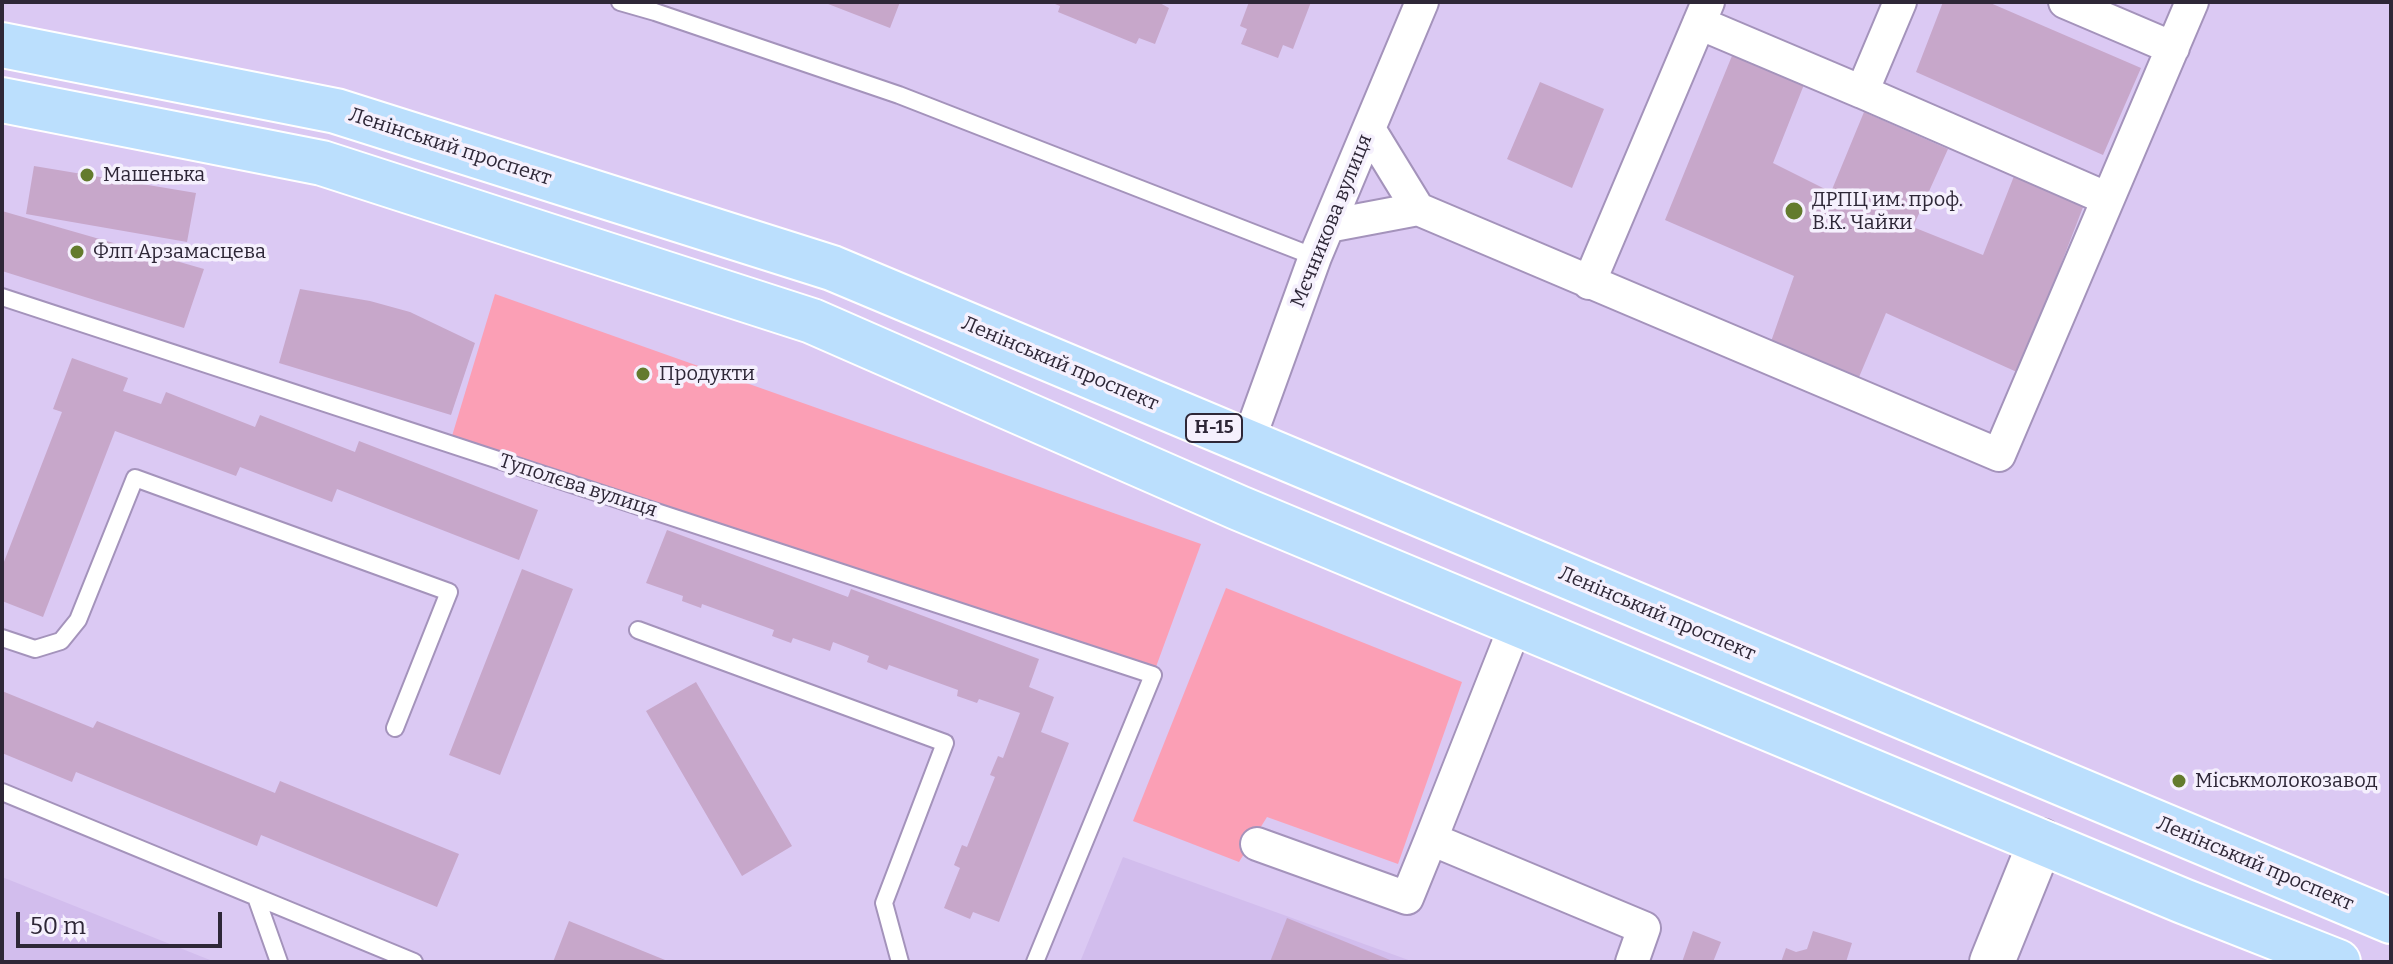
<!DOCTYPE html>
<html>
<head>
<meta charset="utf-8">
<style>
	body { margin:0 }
	#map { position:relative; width:2393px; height:964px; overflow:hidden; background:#dbc9f3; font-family:Bitter,serif }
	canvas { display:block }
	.frame { position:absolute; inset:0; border:4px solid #2e2737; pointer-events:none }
	.scale { position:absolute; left:16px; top:912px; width:206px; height:36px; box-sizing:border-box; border:4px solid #2e2737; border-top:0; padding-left:10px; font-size:24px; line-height:28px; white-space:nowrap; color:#2e2737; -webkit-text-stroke:6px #f5f0fd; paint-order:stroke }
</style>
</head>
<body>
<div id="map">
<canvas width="2393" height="964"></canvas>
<div class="frame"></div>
<div class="scale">50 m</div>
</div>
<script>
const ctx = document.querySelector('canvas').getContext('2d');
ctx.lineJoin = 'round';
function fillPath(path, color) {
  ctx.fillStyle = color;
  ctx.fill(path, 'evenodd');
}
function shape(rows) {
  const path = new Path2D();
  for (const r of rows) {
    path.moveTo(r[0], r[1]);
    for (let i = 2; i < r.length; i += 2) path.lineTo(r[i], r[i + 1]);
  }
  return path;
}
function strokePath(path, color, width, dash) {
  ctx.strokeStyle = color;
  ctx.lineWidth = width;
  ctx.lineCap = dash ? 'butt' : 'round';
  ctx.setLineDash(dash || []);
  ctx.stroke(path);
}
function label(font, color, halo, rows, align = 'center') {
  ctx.font = font + ' Bitter,serif';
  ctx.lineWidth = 7;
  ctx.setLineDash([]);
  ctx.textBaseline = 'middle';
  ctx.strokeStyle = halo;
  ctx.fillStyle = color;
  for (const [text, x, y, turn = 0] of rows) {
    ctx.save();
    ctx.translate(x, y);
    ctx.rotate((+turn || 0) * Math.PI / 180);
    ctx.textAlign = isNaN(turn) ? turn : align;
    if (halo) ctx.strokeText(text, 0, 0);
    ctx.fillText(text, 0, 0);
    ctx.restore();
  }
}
fillPath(shape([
	[1123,857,1414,962,1080,962],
	[2,877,215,962,2,962]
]), '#d2bded');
fillPath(shape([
	[495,294,1201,544,1153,675,452,436],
	[1226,588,1462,682,1398,864,1267,817,1239,862,1133,821]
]), '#fb9fb5');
fillPath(shape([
	[823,2,900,2,890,28],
	[1050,2,1158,2,1169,8,1155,44,1139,38,1136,44,1058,12,1060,6],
	[1249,2,1311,2,1293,49,1283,45,1278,58,1241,44,1247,29,1240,26],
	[1943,2,1988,2,2141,68,2103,155,1916,72],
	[1736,46,1807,77,1773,163,1831,192,1864,112,1948,149,1913,227,1983,255,2016,171,2085,202,2019,373,1886,313,1854,389,1767,353,1794,276,1665,220],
	[1540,82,1604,109,1572,188,1507,159],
	[34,166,196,193,187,242,26,214],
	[2,211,204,269,184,328,2,271],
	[300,289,370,301,410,312,475,343,451,415,279,363],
	[72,358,128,378,123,391,161,404,166,392,255,427,260,415,355,452,359,441,538,510,519,560,337,489,332,502,240,467,236,476,115,431,43,617,2,601,2,567,62,412,53,409],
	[667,530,848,597,851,589,1039,659,1029,687,1054,697,1041,732,1069,743,999,922,973,912,970,919,944,908,960,868,954,865,962,845,967,847,995,777,990,775,998,756,1003,758,1020,713,979,699,977,703,957,696,958,690,889,665,887,670,867,662,869,656,833,642,830,651,793,638,791,643,772,636,774,630,702,604,701,608,682,601,683,596,646,583],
	[522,569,573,589,500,775,449,755],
	[696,682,792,846,742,876,646,711],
	[2,691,93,728,97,721,275,793,280,781,459,854,437,907,261,835,257,846,76,772,72,782,2,753],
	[1287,918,1395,962,1270,962],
	[569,921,670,962,553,962],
	[1693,931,1721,942,1713,962,1682,962],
	[1813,931,1852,943,1846,962,1781,962,1786,948,1796,952,1807,949]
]), '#c7a7ca');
const lane = shape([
	[620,2,655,12,899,95,1315,257],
	[2,297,1153,675,1035,962],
	[638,630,945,743,884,903,900,962],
	[2,638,35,649,61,641,78,620,135,478,449,592,395,728],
	[2,792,414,962],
	[256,897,279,962]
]);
const street = shape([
	[2065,2,2173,48],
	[1699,23,1862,92,1900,2],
	[1851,87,2108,199],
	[1418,209,1999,455,2192,2],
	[1328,226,1418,209,1369,129],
	[1589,283,1708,2],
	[1248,442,1315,257,1422,2],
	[1516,624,1431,839,1644,928,1632,962],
	[1257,844,1407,898,1431,839]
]);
const secondary = shape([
	[1992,962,2041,841]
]);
const primary = shape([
	[2,45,336,111,832,268,2391,921],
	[2,100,322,163,812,321,1239,508,2183,901,2338,962]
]);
strokePath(lane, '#a493bb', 20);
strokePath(street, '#a493bb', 36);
strokePath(secondary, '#a493bb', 48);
strokePath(primary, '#fff', 48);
strokePath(lane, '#fff', 16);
strokePath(street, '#fff', 32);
strokePath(secondary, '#fff', 44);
strokePath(primary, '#bbdffd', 44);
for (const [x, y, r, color] of [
	[87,175,8,"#637b2d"],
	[1794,211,10,"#637b2d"],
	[77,252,8,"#637b2d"],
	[643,374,8,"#637b2d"],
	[2179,781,8,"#637b2d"]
]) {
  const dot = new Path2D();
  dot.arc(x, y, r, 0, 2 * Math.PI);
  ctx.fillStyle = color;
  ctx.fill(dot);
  strokePath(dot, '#f5f0fd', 3);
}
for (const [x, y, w] of [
	[1214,428,56]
]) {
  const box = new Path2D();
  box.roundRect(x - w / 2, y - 14, w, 28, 6);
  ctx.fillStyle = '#f5f0fd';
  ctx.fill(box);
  strokePath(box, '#2e2737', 2);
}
label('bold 18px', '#2e2737', null, [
	["Н-15",1214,428]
]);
label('20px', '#2e2737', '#f5f0fd', [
	["Ленінський проспект",450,147,18],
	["Мєчникова вулиця",1332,221,-68],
	["Ленінський проспект",1060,364,23],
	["Туполєва вулиця",578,486,18],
	["Ленінський проспект",1657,614,23],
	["Ленінський проспект",2255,864,23]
]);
label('20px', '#2e2737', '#f5f0fd', [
	["Машенька",103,175],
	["ДРПЦ им. проф.",1812,200],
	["В.К. Чайки",1812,223],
	["Флп Арзамасцева",93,252],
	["Продукти",659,374],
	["Міськмолокозавод",2195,781]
], 'left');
</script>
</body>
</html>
